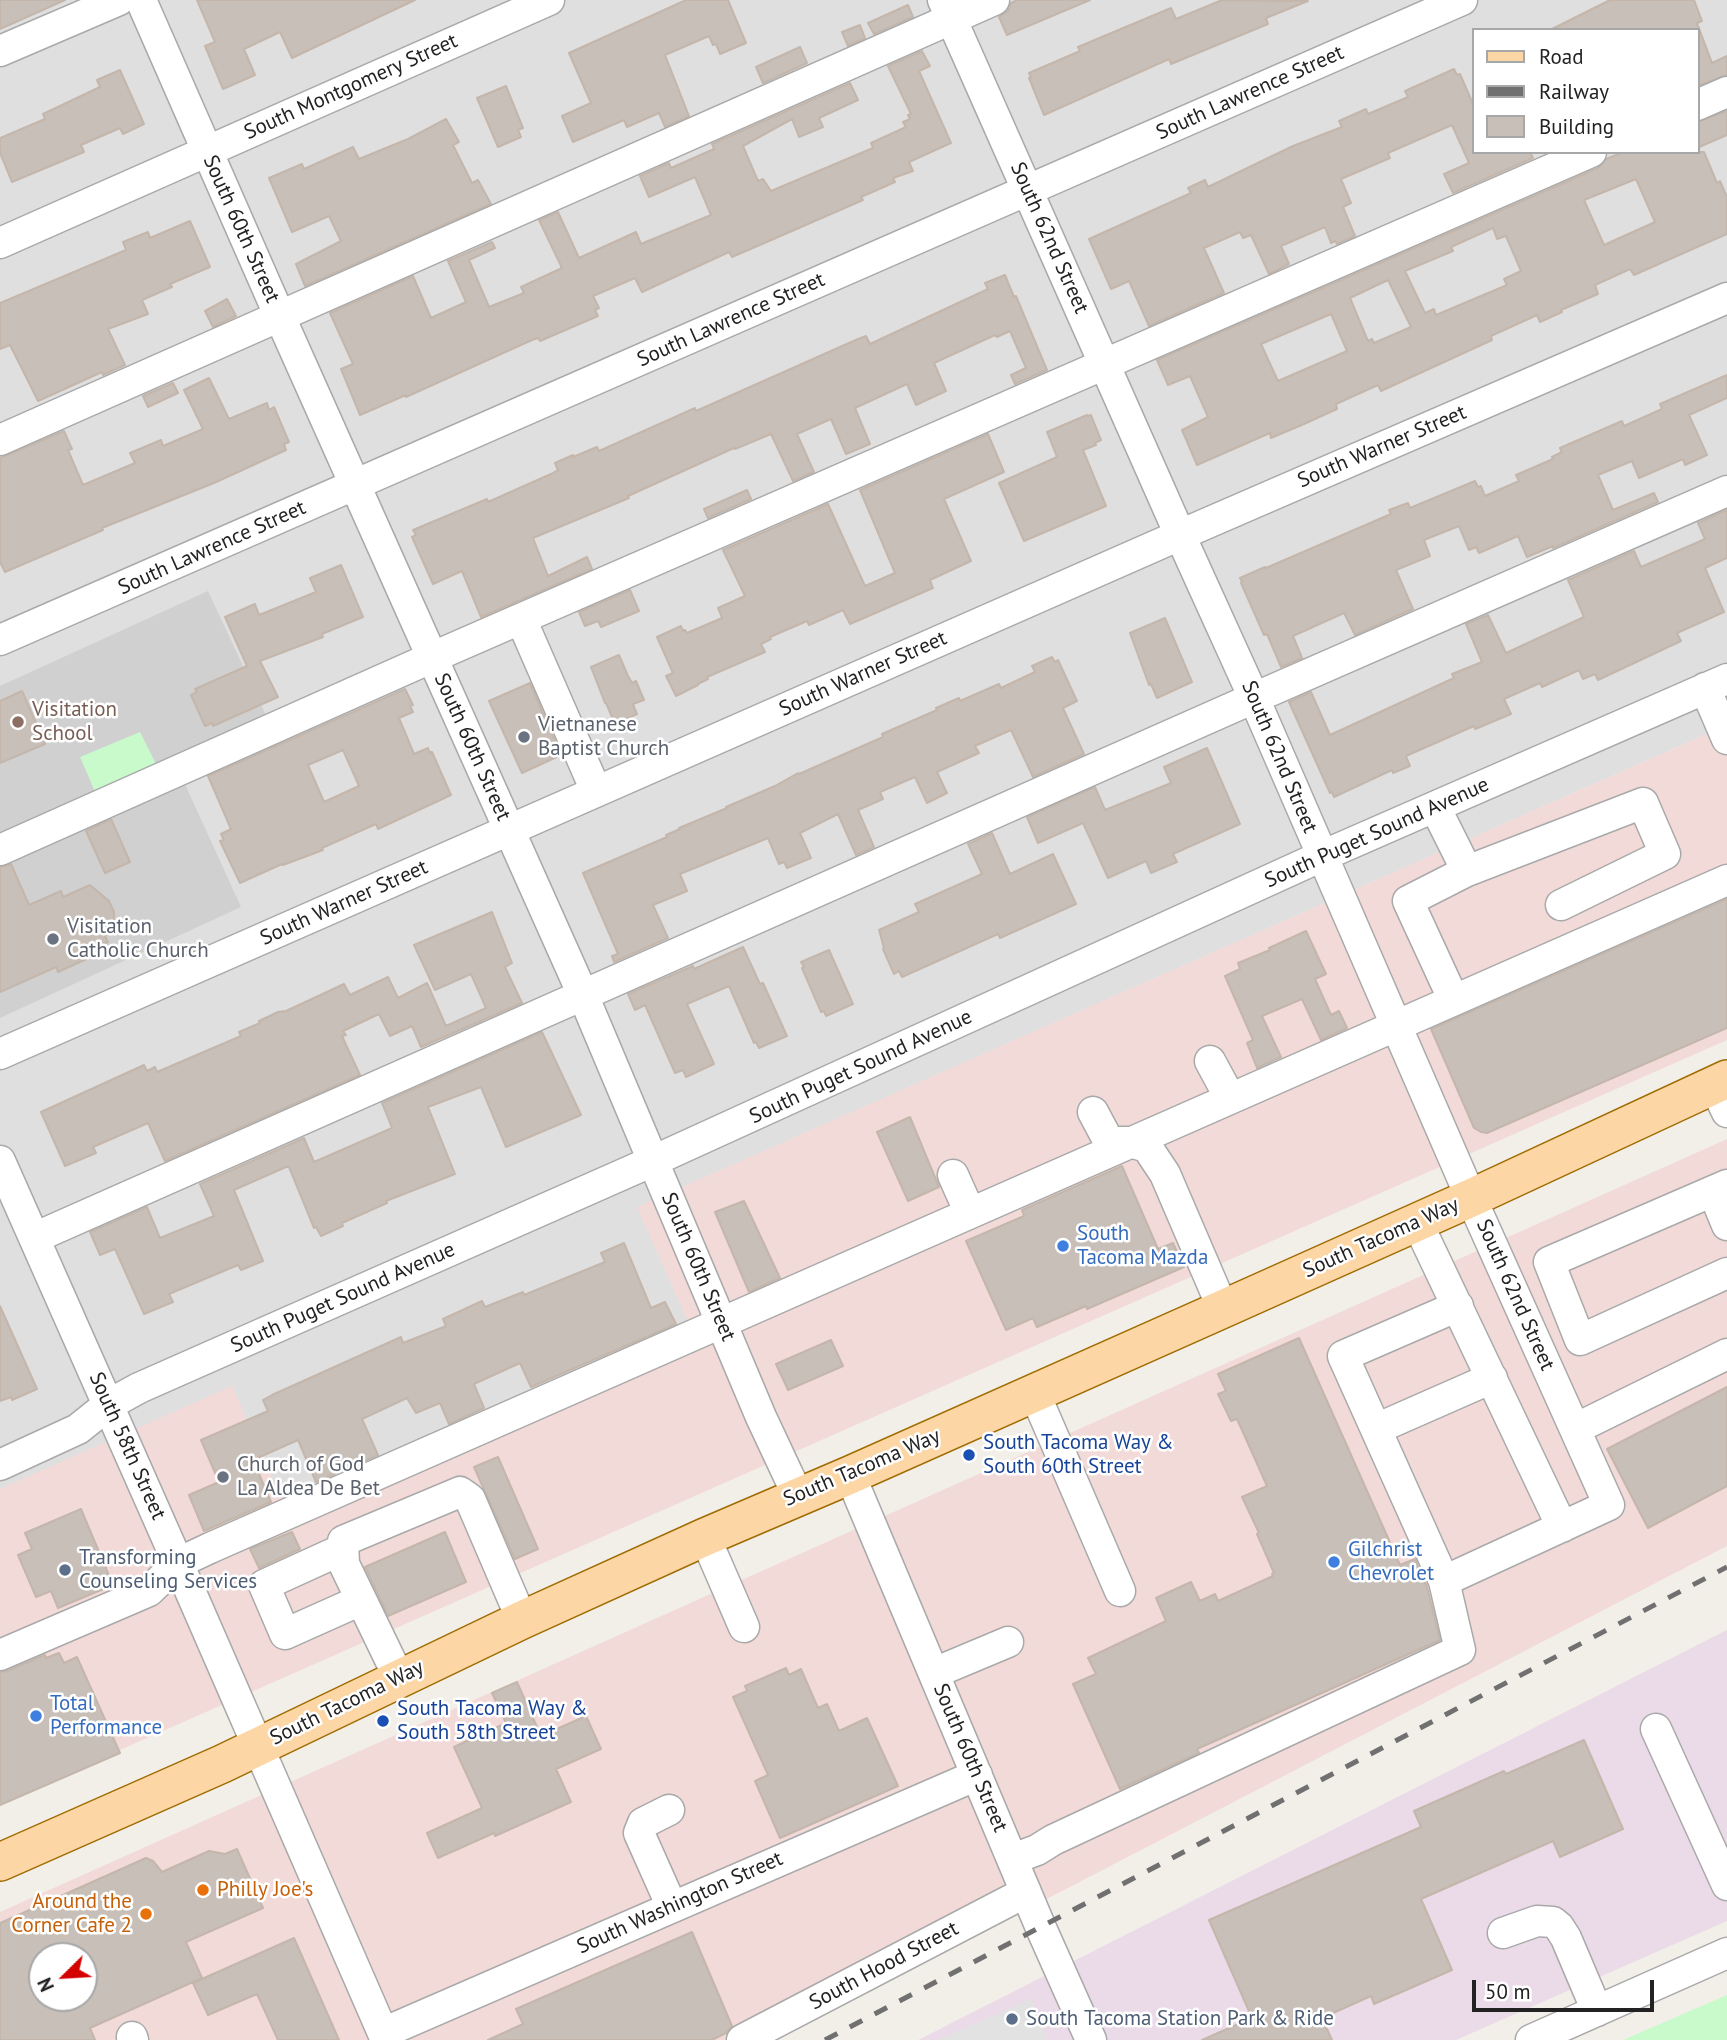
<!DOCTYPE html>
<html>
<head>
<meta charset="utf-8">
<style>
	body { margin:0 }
	#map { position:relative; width:1727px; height:2040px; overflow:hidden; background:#f2efe9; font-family:"PT Sans",sans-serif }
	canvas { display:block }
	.legend { position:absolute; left:1472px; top:28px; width:228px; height:126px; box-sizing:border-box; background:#fff; border:2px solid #a7a7a7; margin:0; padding:9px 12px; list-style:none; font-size:21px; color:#222 }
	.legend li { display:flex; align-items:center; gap:14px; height:35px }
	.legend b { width:35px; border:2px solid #a7a7a7 }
	.north { position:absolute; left:28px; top:1942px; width:70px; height:70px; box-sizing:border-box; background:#fff; border:2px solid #a7a7a7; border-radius:50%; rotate:246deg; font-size:19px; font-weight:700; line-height:28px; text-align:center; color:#222 }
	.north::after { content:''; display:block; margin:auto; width:24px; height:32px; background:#d40000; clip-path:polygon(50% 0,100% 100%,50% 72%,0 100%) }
	.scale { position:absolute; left:1472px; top:1980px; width:182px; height:32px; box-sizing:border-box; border:4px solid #222; border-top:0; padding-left:9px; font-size:21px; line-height:24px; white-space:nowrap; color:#222; -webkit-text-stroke:5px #fff; paint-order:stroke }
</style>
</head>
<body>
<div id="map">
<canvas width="1727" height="2040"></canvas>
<ul class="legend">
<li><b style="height:9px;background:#fcd6a4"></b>Road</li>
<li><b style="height:9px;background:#707070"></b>Railway</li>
<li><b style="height:19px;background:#c7bfb8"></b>Building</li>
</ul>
<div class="north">N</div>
<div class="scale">50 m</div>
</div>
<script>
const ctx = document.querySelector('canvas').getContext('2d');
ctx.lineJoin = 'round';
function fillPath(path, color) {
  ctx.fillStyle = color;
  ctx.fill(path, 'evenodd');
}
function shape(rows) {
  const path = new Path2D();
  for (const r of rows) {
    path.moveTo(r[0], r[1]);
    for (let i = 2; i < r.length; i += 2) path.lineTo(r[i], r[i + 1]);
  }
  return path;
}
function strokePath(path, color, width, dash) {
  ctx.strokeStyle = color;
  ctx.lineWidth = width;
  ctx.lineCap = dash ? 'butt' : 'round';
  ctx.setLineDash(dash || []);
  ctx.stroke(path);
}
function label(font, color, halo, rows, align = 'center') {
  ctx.font = font + ' "PT Sans",sans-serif';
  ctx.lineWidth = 5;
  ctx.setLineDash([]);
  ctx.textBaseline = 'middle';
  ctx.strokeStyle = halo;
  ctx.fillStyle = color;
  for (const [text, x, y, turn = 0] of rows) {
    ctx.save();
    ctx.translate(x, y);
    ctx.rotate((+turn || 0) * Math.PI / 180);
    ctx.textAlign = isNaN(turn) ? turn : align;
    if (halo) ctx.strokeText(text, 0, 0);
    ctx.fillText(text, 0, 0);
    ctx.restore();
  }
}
fillPath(shape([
	[0,0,1727,0,1727,725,638,1207,699,1346,294,1526,0,1489],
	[1473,30,1697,30,1697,152,1473,152]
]), '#e0dfdf');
fillPath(shape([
	[1727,725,1727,1040,0,1803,0,1489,232,1386,293,1525,699,1346,637,1207],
	[1727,1139,1727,1546,775,2040,0,2040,0,1912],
	[42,1956,84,1956,84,1998,42,1998]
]), '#f2dad9');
fillPath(shape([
	[1727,1630,1727,1921,1456,2040,918,2040]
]), '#ebdbe8');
fillPath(shape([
	[208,591,277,739,184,782,241,907,0,1018,0,686]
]), '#d0d0d0');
fillPath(shape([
	[140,732,158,768,96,794,80,757],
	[1727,1995,1727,2040,1623,2040]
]), '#c8facc');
fillPath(shape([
	[1031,1999,1048,2040,938,2040]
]), '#e2e2e2');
const building = shape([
	[0,0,65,0,0,29,0,0],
	[197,0,415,0,292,58,280,32,244,49,255,75,223,89,205,46,215,42,197,0],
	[686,0,728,0,746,43,720,54,716,44,713,45,709,36,665,55,689,116,665,127,659,113,627,127,624,120,573,142,562,116,591,103,569,53,686,0],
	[1017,0,1090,0,1007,35,999,17,1008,11,1011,3,1017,0],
	[1222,0,1308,1,1266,18,1268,24,1171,64,1169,59,1044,115,1029,78,1031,77,1029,73,1080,51,1078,47,1171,8,1176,19,1222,0],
	[1610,0,1694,0,1702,21,1697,23,1712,63,1727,56,1727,75,1697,86,1697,30,1550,30,1610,0],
	[908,5,913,17,874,34,868,23,908,5],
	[860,25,865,38,848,46,842,32,860,25],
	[800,47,807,63,763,83,756,67,800,47],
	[922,51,930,66,919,71,951,143,909,162,913,171,893,178,895,182,861,197,863,200,769,241,732,257,729,252,642,292,635,278,593,296,599,308,595,310,598,316,540,341,538,338,532,340,406,397,406,395,360,415,341,369,353,364,330,313,413,276,431,318,466,302,448,261,492,242,495,248,469,260,489,307,524,293,521,287,562,268,539,220,558,212,579,258,636,232,641,244,711,215,695,177,649,197,640,176,669,163,671,168,714,149,712,144,850,83,858,100,819,118,823,127,799,137,792,119,743,146,758,181,763,179,771,191,873,148,871,143,906,127,903,122,910,119,908,115,911,114,888,66,922,51],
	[1454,69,1457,75,1460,74,1473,104,1473,152,1530,152,1533,158,1453,193,1444,174,1469,163,1452,125,1388,153,1390,158,1341,179,1351,203,1343,207,1355,236,1337,244,1335,241,1331,243,1325,227,1281,246,1289,264,1269,274,1251,235,1243,238,1240,232,1204,248,1224,293,1149,326,1129,281,1111,289,1089,239,1191,193,1188,188,1205,180,1208,187,1293,146,1342,127,1339,121,1366,109,1368,114,1408,97,1405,91,1454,69],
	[120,70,144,124,123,134,120,128,81,145,84,152,12,182,0,153,0,138,45,119,43,114,100,87,97,80,120,70],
	[506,86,523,128,518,130,521,137,498,147,477,98,506,86],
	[1727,111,1727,135,1697,148,1697,122,1727,111],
	[446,119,459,142,453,145,472,183,478,180,491,204,305,286,296,264,341,241,329,216,292,232,269,178,302,164,304,169,353,147,359,159,408,139,446,119],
	[1624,152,1704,152,1717,183,1720,181,1727,197,1727,234,1634,275,1630,269,1595,285,1598,294,1561,310,1562,312,1540,322,1537,315,1491,336,1492,340,1381,391,1378,385,1336,404,1337,409,1304,424,1271,438,1270,433,1197,465,1182,430,1208,417,1190,376,1168,385,1157,360,1598,168,1606,159,1624,152],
	[1636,179,1655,222,1604,245,1584,200,1636,179],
	[1493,228,1497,239,1506,236,1521,271,1504,279,1507,285,1436,315,1434,309,1425,313,1405,271,1453,251,1451,247,1493,228],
	[1388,280,1411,327,1374,343,1372,339,1368,341,1350,298,1388,280],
	[1331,314,1347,351,1278,381,1261,344,1331,314],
	[190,221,210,267,170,284,172,287,142,300,148,314,108,329,125,365,103,375,102,372,38,401,10,345,0,349,0,303,126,250,123,242,148,232,150,238,190,221],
	[1005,275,1014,297,1016,296,1047,370,1015,384,1011,375,1026,368,1010,331,997,337,995,335,934,363,946,391,916,405,907,384,855,408,870,444,846,454,831,419,797,434,814,472,793,481,771,434,735,449,734,448,628,496,629,498,533,538,548,576,587,557,592,569,481,617,462,571,433,584,412,537,416,535,413,530,487,499,488,502,551,474,558,470,555,463,573,455,573,457,597,447,599,451,695,408,696,411,858,339,866,336,870,344,988,289,985,283,1005,275],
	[227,299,236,316,213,327,205,311,227,299],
	[1727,375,1727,398,1689,415,1707,455,1685,465,1683,459,1639,478,1632,461,1598,475,1613,510,1654,493,1658,502,1553,548,1553,546,1527,557,1518,536,1479,553,1476,547,1469,550,1459,526,1424,540,1430,556,1396,570,1413,609,1355,635,1344,613,1293,636,1302,658,1281,667,1267,634,1264,635,1241,583,1242,582,1240,578,1265,567,1266,568,1391,514,1389,510,1408,503,1410,508,1475,481,1478,487,1481,486,1485,496,1519,481,1516,475,1553,459,1552,457,1562,452,1560,448,1622,421,1624,426,1662,409,1660,404,1727,375],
	[209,378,229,419,267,403,269,410,274,407,289,442,284,444,286,450,214,483,102,528,103,530,5,572,0,562,0,458,64,431,72,449,68,450,83,485,135,463,130,453,161,440,163,446,203,429,184,390,209,378],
	[173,383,178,393,148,407,143,396,173,383],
	[1087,415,1088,416,1091,415,1101,440,1095,443,1096,445,1083,450,1106,506,1024,541,999,483,1057,457,1047,432,1087,415],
	[988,434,1004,472,944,499,971,561,930,580,933,588,850,624,843,610,809,625,807,621,770,637,771,639,761,644,765,652,707,677,708,679,698,684,698,685,676,696,666,676,673,673,657,637,681,626,683,631,685,630,687,633,722,618,718,608,745,596,723,550,828,504,865,586,895,573,860,490,988,434],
	[747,490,751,499,708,518,704,509,747,490],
	[1727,510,1727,558,1705,568,1724,612,1677,633,1681,641,1598,680,1595,674,1583,679,1579,670,1542,687,1540,683,1504,699,1511,714,1480,727,1475,729,1474,726,1406,756,1410,766,1393,773,1392,770,1334,797,1332,792,1330,793,1289,702,1311,692,1330,735,1454,678,1452,674,1482,662,1466,624,1488,615,1506,653,1584,617,1568,580,1634,551,1641,567,1705,539,1698,523,1727,510],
	[341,565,363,617,322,634,323,637,260,661,278,697,213,726,212,723,205,726,191,695,197,692,195,689,247,666,225,617,255,604,259,615,316,592,310,578,341,565],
	[630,590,639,611,601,627,598,621,585,626,579,612,630,590],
	[1165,618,1192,682,1157,698,1151,684,1149,685,1130,633,1165,618],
	[619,655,628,676,632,683,636,681,644,700,633,704,637,714,615,724,606,703,605,703,591,667,619,655],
	[1052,657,1055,662,1058,660,1077,701,1063,708,1084,754,1033,777,1011,730,975,746,979,753,937,772,947,793,927,803,915,777,880,792,883,799,858,810,874,847,856,855,838,814,800,833,811,858,787,868,784,862,779,864,768,838,680,874,687,891,653,905,668,938,614,962,612,956,618,954,583,873,667,837,666,835,680,829,679,828,727,808,726,807,775,786,798,773,799,774,883,737,882,734,937,710,936,708,959,698,960,701,999,684,1001,688,1035,672,1032,666,1052,657],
	[530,683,561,755,522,773,489,701,530,683],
	[405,689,413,705,410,706,413,712,399,718,414,754,428,748,430,753,432,752,451,795,378,829,376,824,322,848,323,850,283,865,282,864,240,883,220,841,224,840,221,834,231,829,208,776,405,689],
	[343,750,359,786,324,802,308,765,343,750],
	[22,691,45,744,0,763,0,701,22,691],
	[1207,748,1240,824,1173,854,1177,862,1151,873,1146,861,1108,878,1083,823,1038,843,1027,817,1095,787,1105,810,1171,783,1164,767,1207,748],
	[111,819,130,862,105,873,86,831,111,819],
	[992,833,1010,874,1053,854,1076,904,1000,938,998,934,902,977,899,971,894,974,883,949,884,948,879,930,919,912,915,904,982,874,968,844,992,833],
	[11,864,29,905,61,891,63,897,90,885,109,901,114,912,114,919,112,928,105,936,108,942,88,950,91,957,58,972,56,967,0,992,0,867,11,864],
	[1727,899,1727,1028,1487,1133,1481,1132,1474,1128,1431,1029,1727,899],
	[492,912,512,963,505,967,522,1003,421,1047,412,1026,390,1036,379,1014,343,1031,346,1035,342,1036,360,1075,165,1161,148,1123,93,1147,96,1153,65,1166,41,1112,144,1065,147,1071,155,1067,157,1072,241,1036,239,1032,260,1023,259,1021,278,1012,286,1011,344,984,350,995,388,977,398,998,427,983,446,1026,486,1008,471,974,435,990,414,945,492,912],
	[1306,931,1326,974,1315,979,1331,1015,1339,1011,1347,1028,1321,1040,1302,999,1262,1016,1281,1057,1257,1068,1247,1043,1253,1040,1225,976,1240,969,1238,963,1270,950,1269,948,1306,931],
	[743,947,760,984,763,983,787,1036,759,1048,756,1042,754,1043,729,986,687,1004,714,1064,686,1077,683,1070,675,1073,645,1005,635,1010,628,994,693,966,694,969,743,947],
	[829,950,853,1004,826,1016,824,1011,821,1012,802,968,804,967,801,962,829,950],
	[542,1032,581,1115,506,1147,481,1087,428,1107,455,1174,386,1201,387,1203,342,1223,343,1226,321,1236,316,1227,314,1228,289,1167,286,1167,234,1190,263,1261,241,1270,238,1265,169,1294,173,1302,144,1314,115,1249,100,1255,90,1232,147,1207,160,1238,214,1216,200,1184,304,1138,314,1162,392,1128,382,1103,542,1032],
	[910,1117,939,1187,908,1201,877,1132,910,1117],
	[1122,1166,1158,1249,1173,1243,1184,1267,1087,1309,1086,1306,1037,1327,1033,1318,1006,1330,966,1241,1024,1216,1022,1210,1122,1166],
	[744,1201,780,1278,749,1292,715,1212,744,1201],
	[624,1243,651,1308,665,1302,676,1324,531,1387,520,1363,474,1384,484,1408,449,1424,440,1403,416,1413,407,1398,362,1419,378,1455,316,1482,298,1440,253,1460,271,1502,204,1531,189,1495,219,1482,201,1440,268,1411,263,1400,272,1395,401,1337,403,1343,446,1326,443,1319,482,1301,485,1307,523,1292,524,1295,605,1262,601,1253,624,1243],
	[0,1306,37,1389,12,1400,11,1397,0,1401,0,1306],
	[1299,1338,1400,1565,1415,1559,1427,1587,1440,1640,1197,1749,1199,1753,1120,1789,1073,1684,1096,1674,1088,1658,1166,1621,1156,1598,1191,1582,1200,1601,1215,1594,1218,1601,1273,1576,1272,1574,1274,1573,1257,1534,1259,1533,1242,1497,1267,1486,1237,1419,1231,1421,1218,1394,1226,1391,1218,1374,1299,1338],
	[831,1340,843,1366,788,1390,776,1364,831,1340],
	[1727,1387,1727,1486,1648,1528,1607,1449,1727,1387],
	[498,1457,538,1549,515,1559,474,1467,498,1457],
	[81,1509,113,1585,58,1608,51,1591,36,1597,18,1555,32,1549,25,1533,81,1509],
	[292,1532,300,1549,259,1568,250,1549,292,1532],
	[445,1532,466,1582,388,1616,365,1567,445,1532],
	[59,1653,64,1663,77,1657,120,1753,0,1805,0,1672,7,1671,45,1655,46,1658,59,1653],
	[786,1668,789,1675,801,1669,818,1708,827,1704,839,1731,867,1718,898,1786,780,1838,755,1781,768,1775,733,1697,747,1691,745,1686,786,1668],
	[517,1682,541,1736,586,1716,601,1749,556,1769,571,1802,495,1836,494,1833,438,1858,427,1833,482,1808,454,1747,506,1723,492,1693,517,1682],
	[1584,1740,1623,1829,1560,1857,1553,1841,1421,1899,1452,1970,1374,2004,1371,1996,1322,2018,1332,2040,1202,2040,1252,2018,1209,1920,1421,1827,1414,1811,1504,1771,1506,1774,1584,1740],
	[237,1849,263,1908,186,1942,202,1978,90,2028,95,2040,0,2040,0,1923,146,1858,153,1861,162,1872,209,1851,225,1854,237,1849],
	[42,1956,84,1956,84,1998,42,1998,42,1956],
	[692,1932,732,2026,726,2033,712,2040,488,2040,523,2024,516,2009,692,1932],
	[294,1938,339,2040,278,2040,257,1994,208,2015,193,1983,294,1938]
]);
fillPath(building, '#c7bfb8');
strokePath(building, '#c4b6ab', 2);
const minor = shape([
	[141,0,280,317,583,995,761,1417,798,1496],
	[943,0,1180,535,1254,698,1471,1198,1609,1505,1444,1581],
	[0,51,119,0],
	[1697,105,1727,92],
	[0,243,549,0],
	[0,440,994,0],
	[521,619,596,791],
	[0,640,1462,0],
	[1705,688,1727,739],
	[1435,807,1467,871],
	[0,850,433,657,1591,152],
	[1450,992,1408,901,1467,871,1643,803,1665,854,1561,905],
	[0,1054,1180,535,1727,298],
	[1210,1061,1230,1098],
	[1714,1085,1727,1112],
	[1093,1112,1109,1142,1130,1142,1147,1147,1165,1174,1223,1309],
	[0,1161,178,1563,386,2040],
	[953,1175,970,1213],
	[1727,1185,1549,1262,1580,1340,1727,1273],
	[1713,1191,1727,1225],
	[1417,1222,1562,1527],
	[34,1238,1254,698,1727,491],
	[1034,1392,1120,1591],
	[1376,1429,1492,1378],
	[1575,1429,1727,1354],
	[0,1465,78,1429,108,1405,139,1388,653,1161,1322,856,1727,679],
	[850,1475,1041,1928,1091,2040],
	[705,1537,744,1627],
	[343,1549,264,1585,285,1634,361,1600],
	[0,1655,149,1591,178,1563,210,1548,1727,880],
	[934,1673,1008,1642],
	[399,1678,344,1564,343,1541,460,1492,470,1499,522,1620],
	[1656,1729,1727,1885],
	[669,1810,643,1823,639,1833,672,1907],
	[1013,1859,1037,1850,1053,1840,1460,1650,1444,1581,1343,1356,1458,1306],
	[1503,1933,1537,1921,1553,1922,1559,1927,1566,1938,1597,2011],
	[383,2033,977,1775],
	[132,2037,133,2040],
	[742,2040,1026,1892],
	[1531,2040,1727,1953]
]);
const major = shape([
	[0,1862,222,1764,522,1620,705,1537,850,1475,1223,1309,1471,1198,1727,1079]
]);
strokePath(minor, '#a9a9a9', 33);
strokePath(major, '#a06b00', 40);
strokePath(minor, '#fff', 30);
strokePath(major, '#fcd6a4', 37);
strokePath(shape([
	[825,2040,1727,1567]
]), '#707070', 5, [14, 14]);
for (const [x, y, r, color] of [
	[18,722,7,"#8d6e63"],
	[524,737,7,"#6b7280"],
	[53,939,7,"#6b7280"],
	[1063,1246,7,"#3f7fe0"],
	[969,1455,7,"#1a4fb4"],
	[223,1477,7,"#6b7280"],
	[1334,1562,7,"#3f7fe0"],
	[65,1570,7,"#5c6f8a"],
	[36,1716,7,"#3f7fe0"],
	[383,1721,7,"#1a4fb4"],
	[203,1890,7,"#e8710a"],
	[146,1914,7,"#e8710a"],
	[1012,2019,7,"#5c6f8a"]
]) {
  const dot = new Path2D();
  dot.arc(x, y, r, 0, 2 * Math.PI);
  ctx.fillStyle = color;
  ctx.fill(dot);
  strokePath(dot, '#fff', 2.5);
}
label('21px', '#222', '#fff', [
	["South Montgomery Street",351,87,-24],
	["South Lawrence Street",1250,93,-24],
	["South 60th Street",241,229,66],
	["South 62nd Street",1049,238,66],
	["South Lawrence Street",731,320,-24],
	["South Warner Street",1382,447,-23],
	["South Lawrence Street",212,548,-24],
	["South Warner Street",863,674,-24],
	["South 60th Street",472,747,66],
	["South 62nd Street",1279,757,67],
	["South Puget Sound Avenue",1377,833,-24],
	["South Warner Street",344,903,-24],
	["South Puget Sound Avenue",861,1067,-25],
	["South Tacoma Way",1381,1238,-24],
	["South 60th Street",698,1267,67],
	["South 62nd Street",1515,1295,66],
	["South Puget Sound Avenue",343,1298,-24],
	["South 58th Street",127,1446,66],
	["South Tacoma Way",862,1468,-23],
	["South Tacoma Way",347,1703,-26],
	["South 60th Street",970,1758,67],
	["South Washington Street",680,1903,-24],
	["South Hood Street",884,1966,-28]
]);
label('21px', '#785e54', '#fff', [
	["Visitation",32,710],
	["School",32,734]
], 'left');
label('21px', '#5b616d', '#fff', [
	["Vietnanese",538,725],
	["Baptist Church",538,749],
	["Visitation",67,927],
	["Catholic Church",67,951],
	["Church of God",237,1465],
	["La Aldea De Bet",237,1489]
], 'left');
label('21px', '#366cbe', '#fff', [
	["South",1077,1234],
	["Tacoma Mazda",1077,1258],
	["Gilchrist",1348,1550],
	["Chevrolet",1348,1574],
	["Total",50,1704],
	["Performance",50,1728]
], 'left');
label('21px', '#164399', '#fff', [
	["South Tacoma Way &",983,1443],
	["South 60th Street",983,1467],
	["South Tacoma Way &",397,1709],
	["South 58th Street",397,1733]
], 'left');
label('21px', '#4e5e75', '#fff', [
	["Transforming",79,1558],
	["Counseling Services",79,1582],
	["South Tacoma Station Park & Ride",1026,2019]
], 'left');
label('21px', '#c56008', '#fff', [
	["Philly Joe's",217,1890],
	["Around the",132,1902,"right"],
	["Corner Cafe 2",132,1926,"right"]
], 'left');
</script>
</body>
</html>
